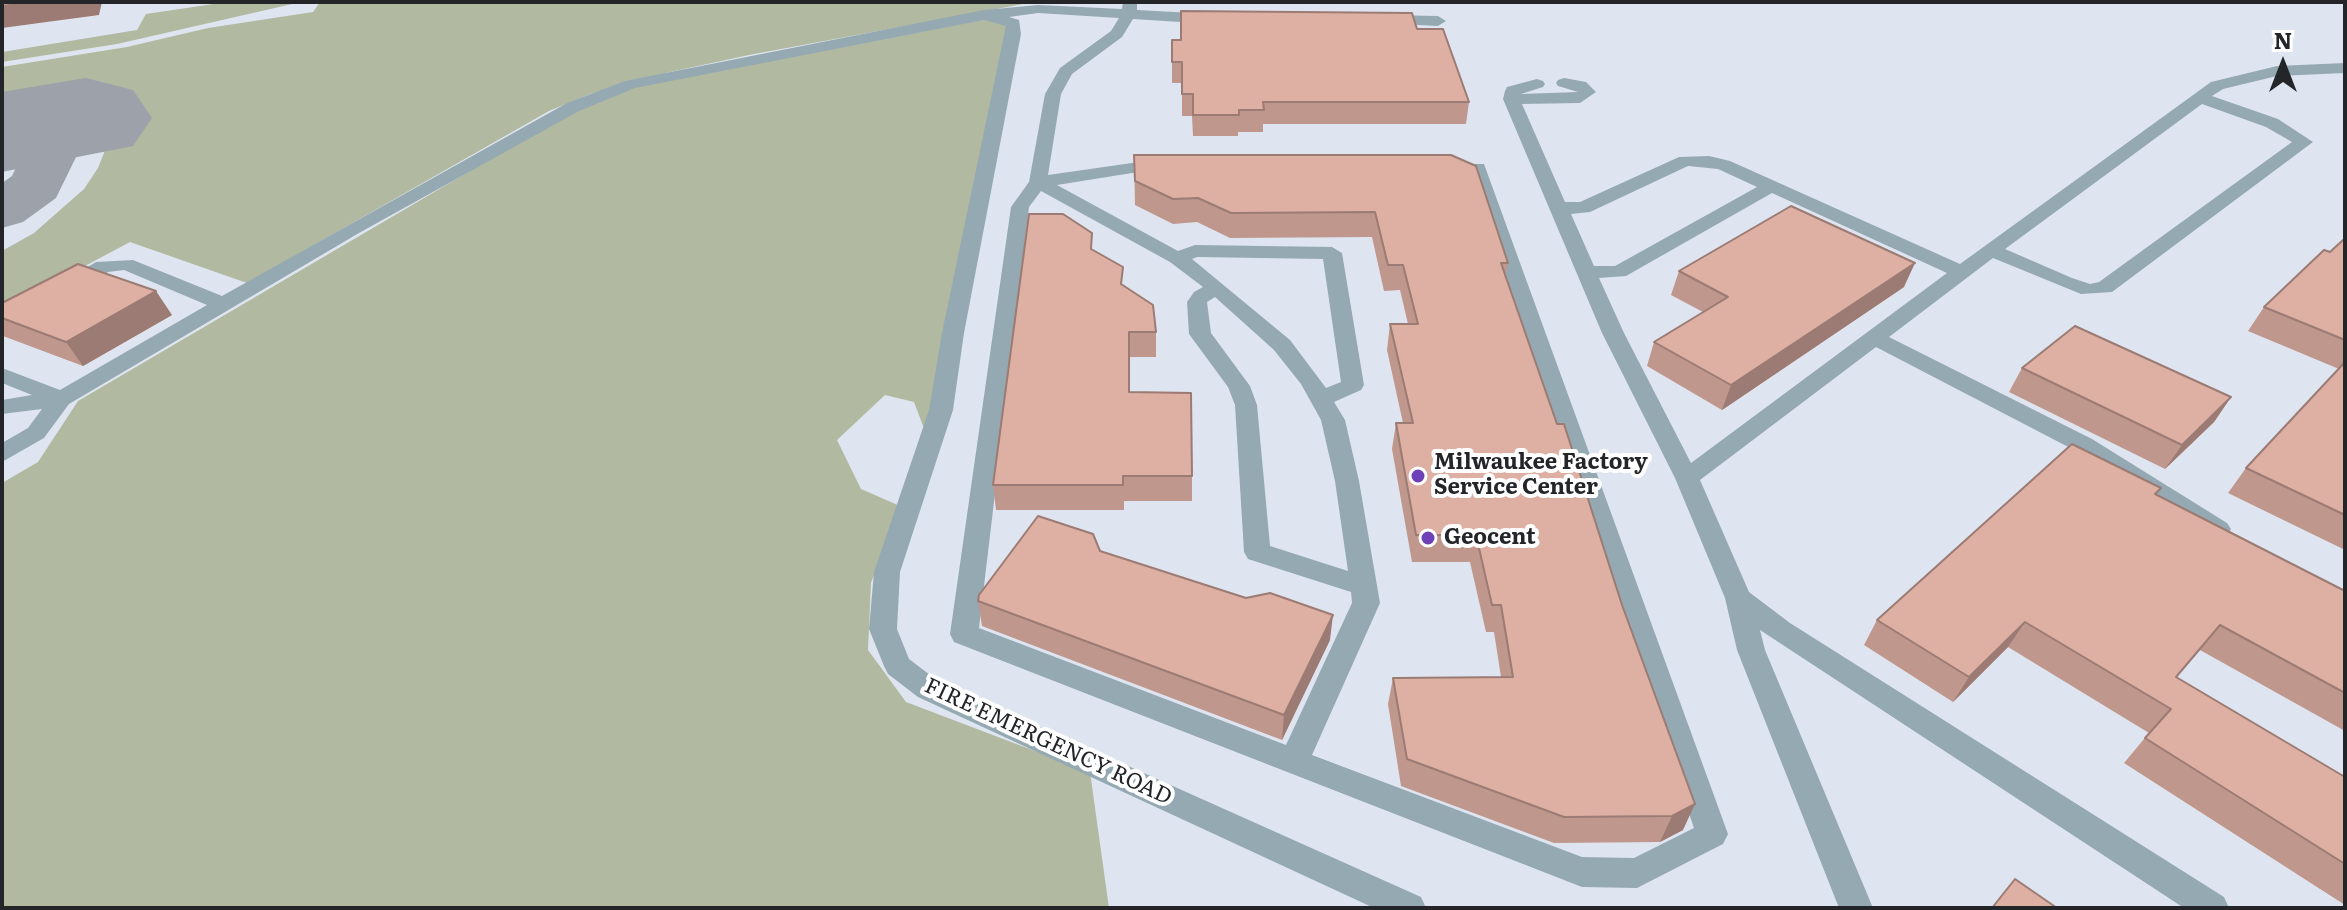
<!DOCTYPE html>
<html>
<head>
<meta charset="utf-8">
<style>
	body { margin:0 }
	#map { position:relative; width:2347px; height:910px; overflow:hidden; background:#dfe5f0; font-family:Literata,serif }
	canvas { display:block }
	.frame { position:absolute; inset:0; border:4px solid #232529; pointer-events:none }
	.north { position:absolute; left:2243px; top:24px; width:80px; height:80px; -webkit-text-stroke:6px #fff; paint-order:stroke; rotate:0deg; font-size:22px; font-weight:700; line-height:32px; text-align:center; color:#232529 }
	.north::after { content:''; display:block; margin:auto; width:28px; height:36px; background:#232529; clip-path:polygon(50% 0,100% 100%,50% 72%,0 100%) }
</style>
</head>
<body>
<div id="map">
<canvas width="2347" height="910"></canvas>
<div class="frame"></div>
<div class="north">N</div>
</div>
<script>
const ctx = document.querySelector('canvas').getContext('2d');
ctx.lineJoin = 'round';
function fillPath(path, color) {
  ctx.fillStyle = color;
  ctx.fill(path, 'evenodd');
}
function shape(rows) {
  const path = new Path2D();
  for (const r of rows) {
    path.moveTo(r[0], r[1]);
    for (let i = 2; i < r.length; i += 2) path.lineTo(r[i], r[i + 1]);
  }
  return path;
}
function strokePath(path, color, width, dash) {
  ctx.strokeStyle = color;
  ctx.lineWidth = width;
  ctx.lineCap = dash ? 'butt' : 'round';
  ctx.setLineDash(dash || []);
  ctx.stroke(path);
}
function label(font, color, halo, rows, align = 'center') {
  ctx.font = font + ' Literata,serif';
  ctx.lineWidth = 8;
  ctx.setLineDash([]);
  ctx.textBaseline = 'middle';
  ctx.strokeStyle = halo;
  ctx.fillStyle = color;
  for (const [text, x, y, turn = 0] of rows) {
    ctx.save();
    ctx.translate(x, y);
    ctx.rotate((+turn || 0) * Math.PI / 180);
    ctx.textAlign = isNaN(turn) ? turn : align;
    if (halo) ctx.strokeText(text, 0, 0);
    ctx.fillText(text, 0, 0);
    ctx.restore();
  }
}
fillPath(shape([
	[227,2,301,2,117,44,2,62,2,52,137,30,146,14],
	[320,2,1034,2,749,55,670,72,590,94,549,111,247,283,130,242,2,310,2,251,34,233,84,189,98,168,110,138,116,86,88,84,2,98,2,67,127,47,208,28,313,12],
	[982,20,996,20,1008,27,925,431,914,402,885,395,837,440,861,489,900,506,871,583,868,650,906,702,1090,772,1109,908,2,908,2,483,38,462,78,401,586,103,631,88]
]), '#b1b9a0');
fillPath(shape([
	[2,120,56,129,66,134,78,153,56,198,23,222,2,228,2,183,12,176,22,155,2,152,2,120]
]), '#9da2aa');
fillPath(shape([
	[86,78,133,90,152,118,133,146,2,172,2,92,86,78]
]), '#9da2aa');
fillPath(shape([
	[1123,2,1137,2,1137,10,1212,14,1220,19,1212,24,1133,19,1122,37,1072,74,1061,94,1048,175,1132,163,1484,164,1728,834,1723,844,1637,888,1582,887,954,642,950,634,1011,207,1029,182,1045,94,1060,68,1111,31,1119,18,1038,13,1009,17,1019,20,1021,34,964,333,953,410,900,572,897,629,909,659,938,681,1421,897,1426,908,1374,908,918,697,888,674,884,666,869,629,874,572,929,410,942,333,1006,26,984,20,635,88,579,111,359,233,69,404,44,438,2,462,2,443,28,428,42,409,2,414,2,400,32,395,2,383,2,368,60,390,207,305,124,270,108,272,67,291,57,285,96,262,133,260,222,296,567,103,625,81,984,10,1038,5,1122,9,1123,2],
	[1132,173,1471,173,1694,828,1634,858,1582,857,1312,755,1380,603,1359,481,1345,420,1334,402,1361,390,1364,385,1342,253,1332,247,1195,245,1178,251,1057,185,1132,173],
	[1041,191,1170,262,1203,287,1194,292,1187,302,1189,334,1228,387,1235,405,1244,552,1248,559,1351,592,1352,603,1286,745,979,628,1029,207,1041,191],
	[1197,257,1323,259,1341,382,1326,388,1290,340,1192,259,1197,257],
	[1215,297,1274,350,1301,384,1321,420,1335,481,1348,571,1270,546,1257,405,1250,386,1211,333,1207,302,1215,297],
	[1385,15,1438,16,1446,21,1438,26,1380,23,1377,20,1385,15],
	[2345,63,2345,73,2277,76,2223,89,2212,96,2278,119,2313,142,2112,292,2081,294,1993,258,1889,337,2092,439,2227,523,2231,529,2227,535,2218,538,2209,535,2076,451,1876,347,1700,480,1749,592,1790,623,2224,897,2229,908,2184,908,1760,630,1765,650,1873,908,1839,908,1737,650,1725,598,1675,478,1602,333,1503,99,1505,91,1507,87,1537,79,1543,81,1545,84,1543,87,1521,94,1578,92,1558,86,1556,83,1558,80,1564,78,1586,82,1596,92,1580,103,1522,104,1565,202,1580,202,1679,157,1709,156,1730,161,1960,264,2211,82,2277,66,2345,63],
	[2202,104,2266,127,2292,142,2099,282,2090,284,2072,278,2005,249,2202,104],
	[1688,166,1718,169,1757,187,1615,266,1594,266,1571,214,1590,212,1688,166],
	[1772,193,1947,273,1691,463,1624,333,1599,278,1626,276,1772,193]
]), '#95a9b2');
fillPath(shape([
	[1417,29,1469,102,1466,124,1263,124,1263,132,1238,132,1238,136,1193,136,1192,116,1182,116,1182,83,1172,83,1172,40],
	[1134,155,1451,155,1508,263,1505,277,1683,830,1660,842,1554,843,1401,786,1388,704,1393,678,1501,677,1494,632,1486,632,1470,562,1412,562,1392,449,1396,423,1403,423,1387,350,1390,324,1408,324,1400,290,1384,291,1372,237,1230,238,1197,222,1173,224,1135,205],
	[2345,241,2345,550,2228,493,2246,468,2339,369,2248,331,2264,307],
	[1092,250,1123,286,1156,332,1156,357,1129,357,1130,392,1192,476,1192,501,1124,501,1124,510,996,510,993,485],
	[1679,271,1904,287,1722,410,1647,366,1654,342,1703,312,1671,295],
	[2,303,172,315,83,366,3,336,2,334],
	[2022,368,2231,397,2214,422,2165,469,2009,392],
	[2156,495,2345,591,2345,731,2200,650,2177,677,2345,777,2345,905,2124,763,2149,733,2008,647,1953,702,1864,645,1877,620],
	[1100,551,1330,640,1282,740,982,626,978,601]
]), '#bf978d');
fillPath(shape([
	[35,2,102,2,99,15,2,28,2,6],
	[1915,263,1904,287,1722,410,1731,385],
	[156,291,172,315,83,366,66,342],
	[2231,397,2214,422,2165,469,2182,445],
	[1333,615,1330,640,1282,740,1284,715],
	[2025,622,2008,647,1953,702,1969,677],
	[1695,804,1683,830,1660,842,1672,816]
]), '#9b7b73');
const building = shape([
	[2,2,35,2,2,6,2,2],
	[1181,11,1412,13,1417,29,1443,29,1469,102,1263,102,1264,110,1239,110,1239,115,1193,115,1193,94,1182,94,1182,62,1172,62,1172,40,1181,40,1181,11],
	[1134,155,1451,155,1476,166,1508,263,1501,263,1557,424,1564,424,1622,605,1695,804,1672,816,1564,817,1407,759,1393,678,1513,677,1501,605,1492,605,1476,535,1416,535,1396,423,1413,423,1390,324,1418,324,1403,265,1388,265,1375,212,1231,213,1198,198,1173,199,1135,181,1134,155],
	[1791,206,1915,263,1731,385,1654,342,1728,297,1679,271,1791,206],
	[1029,214,1063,214,1092,233,1091,249,1123,267,1121,284,1153,305,1156,332,1129,332,1129,392,1191,393,1192,476,1123,476,1123,485,993,485,1029,214],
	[2343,240,2345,241,2345,340,2264,307,2324,250,2330,252,2343,240],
	[78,264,156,291,66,342,2,318,2,303,78,264],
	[2075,326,2231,397,2182,445,2022,368,2075,326],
	[2345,362,2345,515,2246,468,2345,362],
	[2072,444,2161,488,2155,494,2345,591,2345,693,2220,625,2176,677,2345,777,2345,864,2145,738,2171,709,2025,622,1969,677,1877,620,2072,444],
	[1038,516,1093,534,1100,551,1246,598,1270,593,1333,615,1284,715,978,601,979,595,1038,516],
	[2015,879,2057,908,1992,908,2015,879]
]);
fillPath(building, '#deb0a4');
strokePath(building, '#9b7b73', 2);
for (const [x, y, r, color] of [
	[1418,476,8,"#6e41b9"],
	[1428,538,8,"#6e41b9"]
]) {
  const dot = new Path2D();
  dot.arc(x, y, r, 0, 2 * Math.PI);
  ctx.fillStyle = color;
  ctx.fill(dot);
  strokePath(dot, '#fff', 3);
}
label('bold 22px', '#232529', '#fff', [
	["Milwaukee Factory",1434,463],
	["Service Center",1434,488],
	["Geocent",1444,538]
], 'left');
label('22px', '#232529', '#fff', [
	["FIRE EMERGENCY ROAD",1048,742,25]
]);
</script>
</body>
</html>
